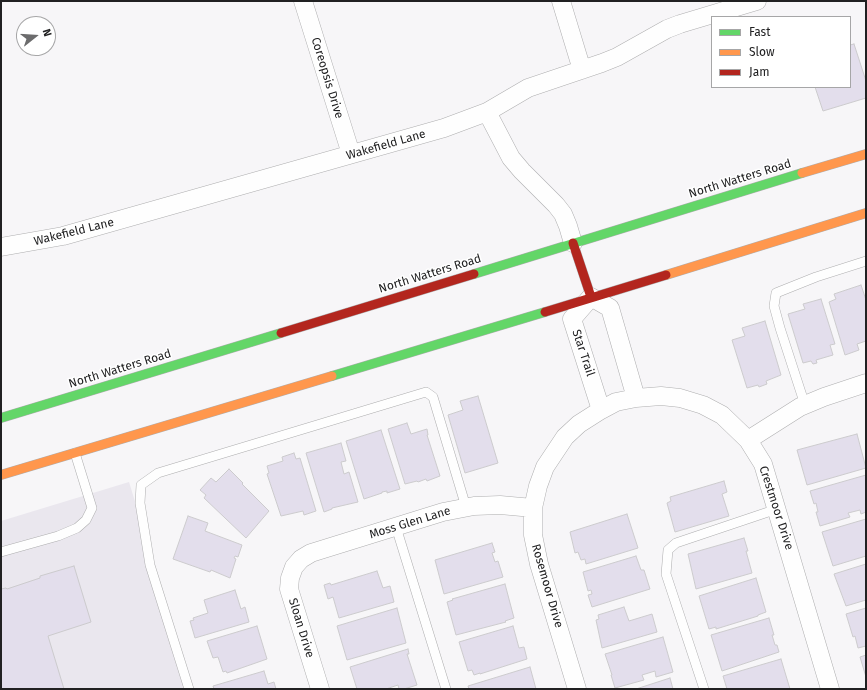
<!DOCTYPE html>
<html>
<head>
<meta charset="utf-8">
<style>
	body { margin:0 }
	#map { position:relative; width:867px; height:690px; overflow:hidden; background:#f7f6f8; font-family:"Fira Sans",sans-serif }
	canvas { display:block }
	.frame { position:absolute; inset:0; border:2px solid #212122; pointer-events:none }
	.legend { position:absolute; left:711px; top:16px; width:140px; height:72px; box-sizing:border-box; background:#fff; border:1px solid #a6a6a7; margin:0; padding:5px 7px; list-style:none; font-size:12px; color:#212122 }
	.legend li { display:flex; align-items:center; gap:8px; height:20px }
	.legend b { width:20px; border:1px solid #a6a6a7 }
	.north { position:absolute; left:16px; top:16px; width:40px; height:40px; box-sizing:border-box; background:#fff; border:1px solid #a6a6a7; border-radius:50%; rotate:73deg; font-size:11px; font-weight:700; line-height:16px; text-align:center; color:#212122 }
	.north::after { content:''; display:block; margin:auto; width:14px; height:18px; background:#6c6c6d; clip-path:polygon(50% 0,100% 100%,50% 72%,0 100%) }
</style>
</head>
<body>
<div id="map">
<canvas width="867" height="690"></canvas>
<div class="frame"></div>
<ul class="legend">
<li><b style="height:5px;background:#63d668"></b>Fast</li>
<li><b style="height:5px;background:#ff974d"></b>Slow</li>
<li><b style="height:5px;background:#b3261e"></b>Jam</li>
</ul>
<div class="north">N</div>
</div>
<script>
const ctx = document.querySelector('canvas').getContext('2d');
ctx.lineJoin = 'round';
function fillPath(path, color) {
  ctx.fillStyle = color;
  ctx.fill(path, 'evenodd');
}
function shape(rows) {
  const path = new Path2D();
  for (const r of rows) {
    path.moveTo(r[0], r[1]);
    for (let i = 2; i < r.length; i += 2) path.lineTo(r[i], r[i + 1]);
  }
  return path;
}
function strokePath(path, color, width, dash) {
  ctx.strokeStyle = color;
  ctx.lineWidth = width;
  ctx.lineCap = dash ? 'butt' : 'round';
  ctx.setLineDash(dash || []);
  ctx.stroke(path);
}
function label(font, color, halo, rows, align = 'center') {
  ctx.font = font + ' "Fira Sans",sans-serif';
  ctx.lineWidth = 3;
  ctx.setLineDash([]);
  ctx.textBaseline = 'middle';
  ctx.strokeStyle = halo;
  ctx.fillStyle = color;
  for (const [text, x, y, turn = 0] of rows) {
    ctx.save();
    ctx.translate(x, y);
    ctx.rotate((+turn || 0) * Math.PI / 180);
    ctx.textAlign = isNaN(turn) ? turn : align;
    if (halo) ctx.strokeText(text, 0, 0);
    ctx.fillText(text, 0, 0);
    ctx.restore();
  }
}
fillPath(shape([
	[129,482,193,689,1,689,1,521]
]), '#eae7ee');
const building = shape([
	[854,44,866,81,866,98,823,111,815,87,850,87,850,45,854,44],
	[861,285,866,300,866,341,857,344,859,350,845,355,829,302,836,299,834,294,861,285],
	[821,299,835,344,830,345,833,355,816,360,817,363,813,364,811,361,803,363,788,314,805,309,803,304,821,299],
	[765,321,781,375,766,381,767,384,759,387,758,385,747,388,732,340,745,336,742,328,765,321],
	[478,396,498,463,465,473,448,415,463,410,460,401,478,396],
	[407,423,411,434,427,429,428,435,427,435,440,476,427,481,426,479,418,482,417,481,405,484,388,429,407,423],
	[381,430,400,489,387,493,387,491,382,492,382,493,364,499,346,441,381,430],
	[857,434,866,468,807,485,797,450,857,434],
	[341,443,346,461,341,462,344,474,349,472,358,502,332,508,332,509,324,512,306,453,341,443],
	[294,453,296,459,300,458,316,511,304,515,303,511,281,516,267,474,269,473,267,466,283,461,282,457,294,453],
	[229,469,243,483,242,484,269,511,246,538,204,498,206,495,200,490,211,478,216,482,229,469],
	[866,475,866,512,861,514,860,510,848,513,850,517,820,526,816,512,818,512,816,503,814,504,810,491,866,475],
	[724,481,727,492,722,494,729,516,675,532,667,503,671,501,670,497,724,481],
	[627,514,638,548,586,564,585,559,581,560,578,552,575,553,570,532,627,514],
	[188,516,208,523,205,531,242,545,238,557,235,556,234,558,236,559,230,578,211,570,210,572,173,559,188,516],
	[866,519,866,556,833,566,822,532,866,519],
	[744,538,748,551,746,551,752,573,696,589,688,554,744,538],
	[492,543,495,552,492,553,495,562,498,561,503,577,444,594,435,560,492,543],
	[636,556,641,570,644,570,650,589,592,607,588,595,592,594,591,590,588,591,583,572,636,556],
	[866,564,866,600,846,606,834,574,866,564],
	[74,566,91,622,48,636,64,689,1,689,1,589,6,588,7,589,40,578,40,576,74,566],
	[377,571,383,588,390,586,394,602,339,618,333,597,328,599,324,585,330,583,331,585,377,571],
	[756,578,766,612,758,615,758,616,716,629,716,627,709,629,699,596,756,578],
	[505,584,514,618,505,621,506,622,456,635,447,602,453,600,452,599,505,584],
	[235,590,241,609,245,607,249,622,195,638,190,621,194,620,193,618,208,613,204,600,235,590],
	[624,607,629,621,652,614,657,632,602,648,596,620,599,619,598,615,624,607],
	[397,608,406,643,347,660,337,626,397,608],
	[866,608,866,646,858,648,855,636,853,637,846,614,866,608],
	[769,618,774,635,772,635,775,645,777,645,779,652,722,671,711,635,769,618],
	[257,626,267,659,227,673,226,671,223,672,218,657,213,658,207,641,257,626],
	[513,626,519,648,524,647,527,659,480,674,480,673,474,675,472,670,468,671,459,642,513,626],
	[663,637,673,672,656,677,655,671,642,675,644,680,615,688,611,675,612,675,605,654,663,637],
	[408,649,409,654,407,654,417,685,404,689,399,689,398,685,386,689,357,689,350,667,408,649],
	[866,655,866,677,860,657,866,655],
	[781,659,790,689,727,689,723,676,781,659],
	[530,667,536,689,469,689,468,686,530,667],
	[264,671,268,684,274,682,276,689,214,689,213,686,264,671],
	[670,678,673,689,636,689,670,678]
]);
fillPath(building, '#e3deec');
strokePath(building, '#cccbcd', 1);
const lane = shape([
	[805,405,780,328,774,306,776,293,816,277,866,261],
	[396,527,446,689],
	[1,552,58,536,77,528,86,520,92,508,75,453],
	[189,689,150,565,140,503,141,485,158,473,426,392,433,397,466,507],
	[704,689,666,574,668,550,676,543,777,509]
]);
const street = shape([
	[303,1,351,154],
	[561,1,582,70],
	[487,112,511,158,522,171,556,205,563,214,568,226,573,243],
	[1,247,63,236,444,128,487,112,528,88,602,63,617,57,667,29,680,24,757,1],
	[601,410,572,319,591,297,610,308,636,398],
	[748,440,800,407,824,397,866,383],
	[320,689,289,589,290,578,294,567,301,559,311,553,443,512,474,506,500,505,533,508],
	[577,689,539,564,533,535,533,508,538,486,545,467,565,437,579,424,601,410,616,402,636,398,661,396,680,398,703,405,722,415,748,440,763,464,830,689]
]);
const fast = shape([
	[474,274,802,173],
	[332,376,545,312],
	[1,418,281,333]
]);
const slow = shape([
	[802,173,866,154],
	[666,275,866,213],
	[1,475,332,376]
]);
const jam = shape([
	[573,243,591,297],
	[545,312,666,275],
	[281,333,474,274]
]);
strokePath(lane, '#aeaeaf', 10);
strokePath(street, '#aeaeaf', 19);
strokePath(fast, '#aeaeaf', 10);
strokePath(slow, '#aeaeaf', 10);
strokePath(jam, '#aeaeaf', 10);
strokePath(lane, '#fefefe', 9);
strokePath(street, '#fefefe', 18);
strokePath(fast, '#63d668', 9);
strokePath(slow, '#ff974d', 9);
strokePath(jam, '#b3261e', 9);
label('12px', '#212122', '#fff', [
	["Coreopsis Drive",327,78,73],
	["Wakefield Lane",386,145,-16],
	["North Watters Road",740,179,-17],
	["Wakefield Lane",74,232,-14],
	["North Watters Road",430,274,-17],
	["Star Trail",583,353,72],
	["North Watters Road",120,369,-17],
	["Crestmoor Drive",776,508,72],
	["Moss Glen Lane",410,523,-17],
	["Rosemoor Drive",547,586,74],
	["Sloan Drive",301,628,73]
]);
</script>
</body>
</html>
